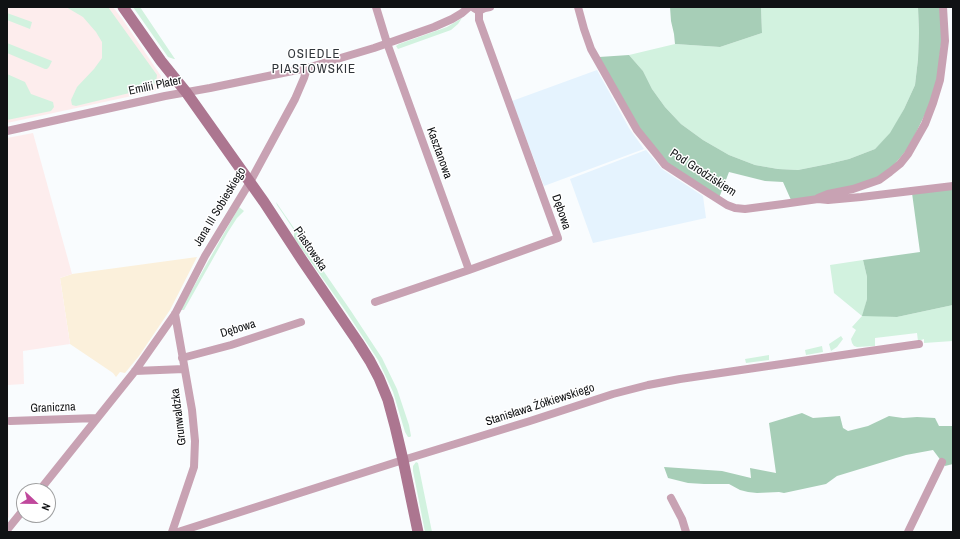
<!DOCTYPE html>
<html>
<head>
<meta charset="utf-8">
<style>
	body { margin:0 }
	#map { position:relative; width:960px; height:539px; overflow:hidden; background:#f9fcfe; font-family:"Archivo Narrow",sans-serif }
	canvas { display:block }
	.frame { position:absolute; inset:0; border:8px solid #101214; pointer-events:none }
	.north { position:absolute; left:16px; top:483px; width:40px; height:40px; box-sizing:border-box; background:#fff; border:1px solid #9fa0a1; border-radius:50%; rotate:112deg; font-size:11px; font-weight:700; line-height:16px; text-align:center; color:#101214 }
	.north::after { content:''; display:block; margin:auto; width:14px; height:18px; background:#c0489c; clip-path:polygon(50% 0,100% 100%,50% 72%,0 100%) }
</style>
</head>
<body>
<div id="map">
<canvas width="960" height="539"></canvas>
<div class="frame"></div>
<div class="north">N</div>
</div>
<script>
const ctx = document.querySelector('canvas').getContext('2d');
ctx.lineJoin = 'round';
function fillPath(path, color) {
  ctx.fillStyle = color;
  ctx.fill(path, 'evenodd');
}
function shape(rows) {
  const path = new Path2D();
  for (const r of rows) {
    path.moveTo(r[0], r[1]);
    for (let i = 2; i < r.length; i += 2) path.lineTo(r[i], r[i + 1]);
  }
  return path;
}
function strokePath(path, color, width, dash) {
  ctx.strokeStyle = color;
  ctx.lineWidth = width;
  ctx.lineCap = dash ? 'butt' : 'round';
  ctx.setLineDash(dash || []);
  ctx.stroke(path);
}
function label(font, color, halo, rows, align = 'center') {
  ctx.font = font + ' "Archivo Narrow",sans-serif';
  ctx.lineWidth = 3;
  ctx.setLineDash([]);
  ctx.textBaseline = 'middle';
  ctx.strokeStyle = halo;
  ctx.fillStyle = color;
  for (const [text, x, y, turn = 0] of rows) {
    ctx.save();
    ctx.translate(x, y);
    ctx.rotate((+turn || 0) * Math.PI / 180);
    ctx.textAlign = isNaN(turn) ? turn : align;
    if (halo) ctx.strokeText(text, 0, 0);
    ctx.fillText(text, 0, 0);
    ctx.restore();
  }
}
fillPath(shape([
	[197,257,170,310,139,356,125,373,120,372,116,377,113,373,70,344,60,278,72,274]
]), '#fbf0db');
fillPath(shape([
	[597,70,629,128,644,149,544,186,512,101],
	[646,150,662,169,674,177,703,196,706,218,593,243,570,179]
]), '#e5f3fe');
fillPath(shape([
	[7,7,113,7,123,20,161,76,160,82,157,89,155,91,7,123],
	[33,133,72,274,60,278,70,344,23,351,24,384,8,385,9,517,7,519,7,138]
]), '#fdeded');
fillPath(shape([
	[66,7,108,7,157,75,156,82,150,88,76,106,72,105,71,100,77,87,94,69,102,58,102,42,96,32,83,17],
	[133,7,140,7,175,59,174,59,168,57],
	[761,7,918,7,919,32,918,59,915,85,904,109,891,133,875,149,849,159,828,164,798,170,778,169,755,165,729,155,703,140,681,124,665,107,652,89,643,71,629,55,675,44,720,47,762,33],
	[7,13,32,22,30,29,7,20],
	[462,18,458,24,451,30,398,49,396,46,399,44,447,27],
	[7,43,52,61,49,67,47,69,45,69,7,53],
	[7,74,25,82,31,94,53,102,54,107,51,111,7,120],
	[276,202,351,311,382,358,397,389,409,425,411,436,410,437,408,437,405,432,393,392,378,360,347,313,294,238,294,230,277,205],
	[239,207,244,211,237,218,228,232,184,310,181,310,181,309],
	[863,260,867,277,867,299,863,315,897,317,953,305,953,341,924,343,924,339,918,341,917,333,875,338,875,346,857,347,854,346,852,343,851,339,856,330,852,327,862,316,834,293,830,265],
	[841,336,843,339,837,347,831,351,829,344],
	[822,346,823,352,806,355,805,350],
	[769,355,769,360,746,363,745,359],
	[416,462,418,463,432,532,425,532,413,471,413,466]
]), '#d2f2df');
fillPath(shape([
	[670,7,761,7,762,33,720,47,675,44,674,34,671,21],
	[918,7,940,7,942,36,937,80,930,104,909,147,889,171,865,184,816,196,791,200,783,182,765,181,729,172,719,198,667,163,639,129,599,57,629,55,643,71,652,89,665,107,681,124,703,140,729,155,755,165,778,169,798,170,828,164,849,159,875,149,890,133,904,109,915,85,918,59,919,32],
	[953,189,953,305,897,317,862,316,867,299,867,277,863,260,920,252,912,193],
	[802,413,813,418,840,416,843,428,848,431,868,426,889,416,903,418,917,417,935,418,939,426,953,426,953,464,945,466,933,450,906,455,837,476,826,484,784,493,779,492,757,493,748,492,740,490,729,484,704,484,688,483,668,478,664,467,722,471,751,478,750,468,776,473,769,423]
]), '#a7ceb7');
strokePath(shape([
	[376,7,387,43,469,270],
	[578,7,584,29,591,49,637,130,658,156,665,165,705,191,727,205,735,208,745,209,783,204,818,199,828,200,861,197,953,186],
	[474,8,479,11,485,8,490,7],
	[7,131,165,96,210,88,307,68,374,48,434,27,452,19,462,13,469,7],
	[818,198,828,194,853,189,879,180,890,172,900,164,908,154,925,124,933,103,940,80,945,41,943,7],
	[375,302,469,270,558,238,479,20,479,11],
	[182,358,231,345,301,322],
	[135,371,184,369],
	[10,421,97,418],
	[39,491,135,371,175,314,205,256,250,182,295,99,304,78,307,68],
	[671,498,682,519,686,532],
	[7,530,24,509],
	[172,532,194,467,195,441,192,410,175,314],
	[178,532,403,460,530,421,613,394,648,385,680,379,863,352,919,344],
	[908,532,942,462]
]), '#c8a2b3', 8);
strokePath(shape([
	[123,7,161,61,186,92,264,202,302,260,358,342,370,361,379,378,388,400,395,426,403,460,418,532]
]), '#ac7690', 11);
label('12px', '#101214', '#fff', [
	["Emilii Plater",155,86,-12],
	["Kasztanowa",439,153,70],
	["Pod Grodziskiem",703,173,33],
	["Jana III Sobieskiego",220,207,-59],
	["Dębowa",561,212,71],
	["Piastowska",310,249,56],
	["Dębowa",238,329,-17],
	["Stanisława Żółkiewskiego",540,405,-18],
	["Graniczna",53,408,-2],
	["Grunwaldzka",179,417,-97]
]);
ctx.letterSpacing = '1px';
label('13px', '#30353a', '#fff', [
	["OSIEDLE",314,55],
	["PIASTOWSKIE",314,70]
]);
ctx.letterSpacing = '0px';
</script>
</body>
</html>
